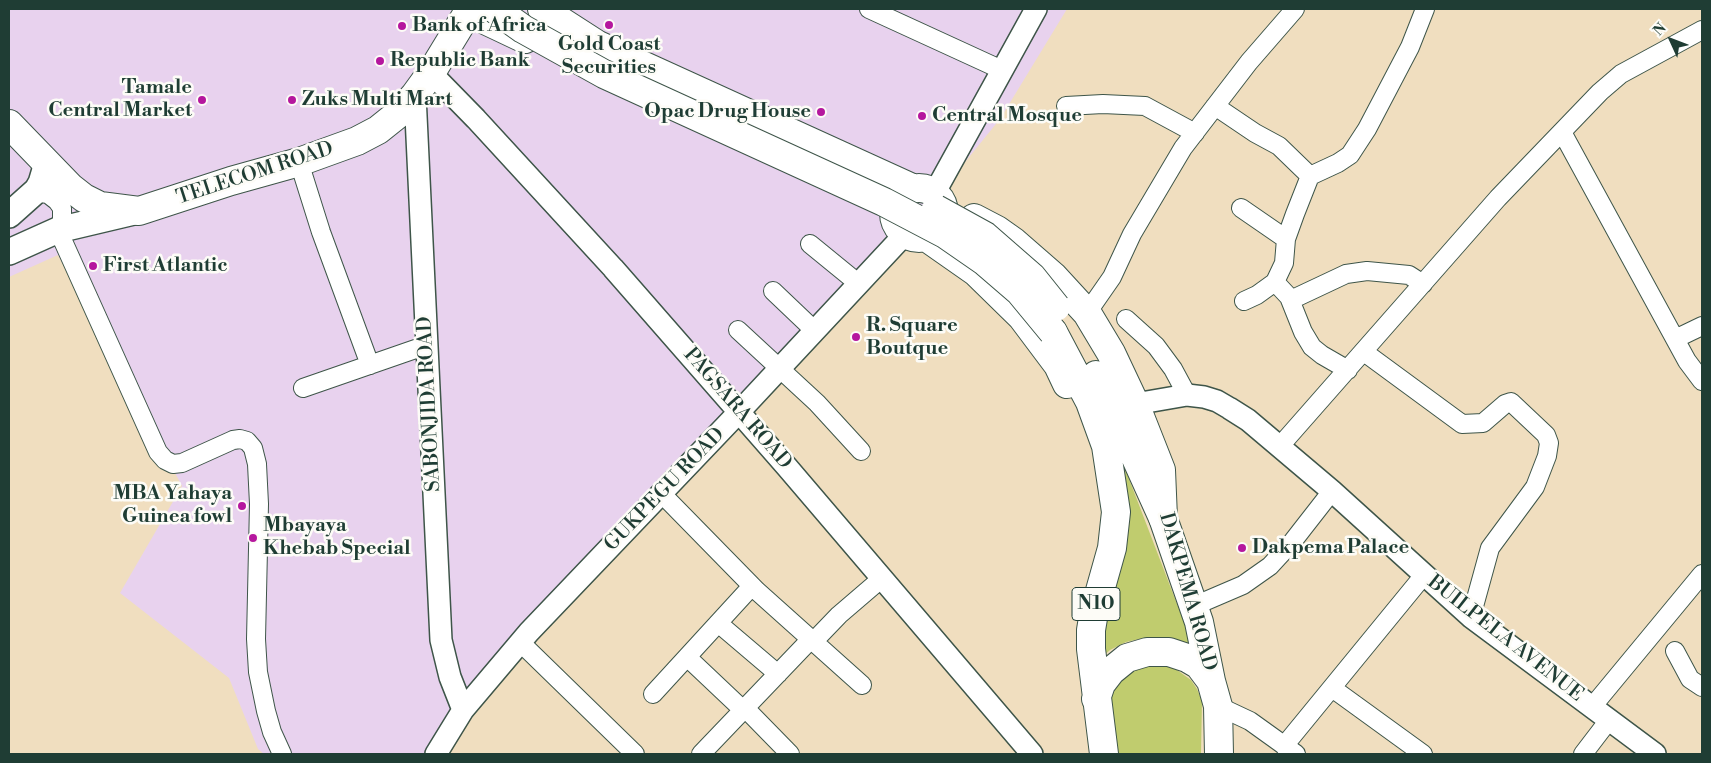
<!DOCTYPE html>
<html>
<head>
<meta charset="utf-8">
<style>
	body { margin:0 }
	#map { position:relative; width:1711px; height:763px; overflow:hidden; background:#f0debf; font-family:"Libre Bodoni",serif }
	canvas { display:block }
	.frame { position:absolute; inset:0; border:10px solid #1f3d34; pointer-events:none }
	.north { position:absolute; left:1646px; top:15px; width:50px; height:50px; -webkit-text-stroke:4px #fdfcf7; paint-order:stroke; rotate:313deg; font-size:14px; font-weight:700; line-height:20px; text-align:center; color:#1f3d34 }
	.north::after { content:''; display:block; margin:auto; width:18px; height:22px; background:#1f3d34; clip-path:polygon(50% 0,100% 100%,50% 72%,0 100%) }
</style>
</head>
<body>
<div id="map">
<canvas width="1711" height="763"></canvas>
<div class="frame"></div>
<div class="north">N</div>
</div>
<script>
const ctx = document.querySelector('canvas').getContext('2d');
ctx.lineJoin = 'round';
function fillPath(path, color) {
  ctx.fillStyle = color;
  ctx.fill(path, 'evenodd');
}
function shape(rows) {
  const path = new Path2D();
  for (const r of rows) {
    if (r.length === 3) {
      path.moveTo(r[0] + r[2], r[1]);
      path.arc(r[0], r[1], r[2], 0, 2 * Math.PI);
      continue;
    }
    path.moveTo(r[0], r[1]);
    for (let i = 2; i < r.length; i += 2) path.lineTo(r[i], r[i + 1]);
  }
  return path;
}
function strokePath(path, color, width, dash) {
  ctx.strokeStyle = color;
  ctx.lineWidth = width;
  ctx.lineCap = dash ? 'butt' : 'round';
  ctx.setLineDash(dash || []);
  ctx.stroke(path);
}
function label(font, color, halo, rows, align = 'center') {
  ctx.font = font + ' "Libre Bodoni",serif';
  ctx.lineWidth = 5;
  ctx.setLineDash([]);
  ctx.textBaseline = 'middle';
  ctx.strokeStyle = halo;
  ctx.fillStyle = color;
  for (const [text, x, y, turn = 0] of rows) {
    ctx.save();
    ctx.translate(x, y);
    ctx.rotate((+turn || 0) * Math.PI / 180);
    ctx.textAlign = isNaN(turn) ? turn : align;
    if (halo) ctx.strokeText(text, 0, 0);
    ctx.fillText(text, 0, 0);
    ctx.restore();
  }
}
fillPath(shape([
	[9,9,1067,9,1000,119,839,317,429,754,264,754,258,749,229,678,120,593,182,486,58,255,9,277]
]), '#e8d2ee');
fillPath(shape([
	[1116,445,1187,630,1193,652,1180,644,1161,638,1144,638,1126,642,1110,650,1098,661],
	[1135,665,1170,665,1191,680,1197,689,1202,701,1201,754,1110,754,1105,689]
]), '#c0cc6e');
const minor = shape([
	[869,9,1002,70],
	[1066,106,1103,104,1145,106,1195,133],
	[1215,106,1255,133,1279,146,1310,176,1295,214,1286,239,1284,263,1275,282,1257,295,1244,301],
	[1562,132,1687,361,1702,381],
	[299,162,321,232,370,365],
	[1310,176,1338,163,1350,155,1367,129,1410,47,1425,9],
	[32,195,41,193,48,194,57,201,62,208,62,220,58,230,158,452,165,460,173,464,182,463,233,440,240,439,247,441,253,448,257,464,259,504,256,639,258,672,266,711,272,732,282,754],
	[1241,208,1286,239],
	[810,244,859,284],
	[1275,282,1289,297,1295,298,1346,274,1367,271,1409,275,1423,284],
	[773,291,815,331],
	[1289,297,1303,332,1312,347,1322,355,1348,370],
	[1087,313,1112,277,1132,234,1183,148,1249,62,1295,9],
	[1126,319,1156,346,1173,369,1187,395],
	[738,330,817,403,861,451],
	[1675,339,1702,326],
	[1364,352,1462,424,1483,423,1505,404,1511,402,1546,435,1549,443,1547,456,1535,487,1490,548,1471,617],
	[303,388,427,345],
	[1280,446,1498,198,1600,92,1621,74,1702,30],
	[661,493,757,591,862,685],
	[1194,606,1243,585,1270,566,1293,541,1332,491],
	[718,623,778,674],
	[814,641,839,615,881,579],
	[520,642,635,754],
	[1675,651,1690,679,1702,687],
	[687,657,742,709],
	[1332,688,1423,754],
	[653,694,752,586],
	[1218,706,1250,721,1296,754],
	[1592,707,1702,574],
	[745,708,790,754],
	[1284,746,1424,575],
	[701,754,811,639],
	[1583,754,1609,720]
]);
const tertiary = shape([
	[431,73,476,119,613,268,787,467,1032,754],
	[415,95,441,640,450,677,463,710],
	[935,192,1036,9],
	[1135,404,1187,395,1204,397,1217,401,1229,408,1248,420,1332,491,1471,617,1655,754],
	[436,754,463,710,529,632,739,412,905,234]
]);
const secondary = shape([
	[9,215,37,190,41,183,47,163],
	[9,252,58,230,134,212]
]);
const primary = shape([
	[542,9,598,45,912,188],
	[468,12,525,39],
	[9,124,70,187,84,198,100,206,139,211,231,181,299,162,357,141,378,130,398,114,415,95,431,73,470,9],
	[919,213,25],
	[974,218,997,230,1014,242,1053,276,1087,313,1111,353,1135,404,1161,470,1163,518],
	[926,237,976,272,1022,317,1058,365,1067,384]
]);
const trunk = shape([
	[1053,332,1090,402,1106,446,1116,512,1112,548,1094,612,1091,630,1091,649,1104,754],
	[1096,375,1106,392,1163,518,1199,622,1211,681],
	[1096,699,1101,684,1111,671,1127,658,1147,652,1169,652,1187,658,1199,665,1211,681,1218,706,1219,754]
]);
strokePath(minor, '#3e5549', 20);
strokePath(tertiary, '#3e5549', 24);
strokePath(secondary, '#3e5549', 28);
strokePath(primary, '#3e5549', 30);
strokePath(trunk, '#3e5549', 30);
strokePath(minor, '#fff', 18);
strokePath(tertiary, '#fff', 21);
strokePath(secondary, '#fff', 25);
strokePath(primary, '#fff', 28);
strokePath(trunk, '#fff', 28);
const trunkBridge = shape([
	[495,9,523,29,604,74,884,202,945,234,984,261,1020,292,1053,332],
	[936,209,985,236,1032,277,1056,307]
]);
strokePath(trunkBridge, '#3e5549', 30, []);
strokePath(trunkBridge, '#fff', 28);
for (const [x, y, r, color] of [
	[609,25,5,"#b5179e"],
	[402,26,5,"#b5179e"],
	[380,61,5,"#b5179e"],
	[202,100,5,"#b5179e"],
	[292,100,5,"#b5179e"],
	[821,112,5,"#b5179e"],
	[922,116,5,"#b5179e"],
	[93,266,5,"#b5179e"],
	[856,337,5,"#b5179e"],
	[242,506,5,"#b5179e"],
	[253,538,5,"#b5179e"],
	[1242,548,5,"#b5179e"]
]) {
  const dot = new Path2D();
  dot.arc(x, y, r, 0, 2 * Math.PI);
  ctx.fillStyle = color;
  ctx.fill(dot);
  strokePath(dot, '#fdfcf7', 2);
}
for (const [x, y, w] of [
	[1096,604,48]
]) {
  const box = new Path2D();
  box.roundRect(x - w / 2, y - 16.5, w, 33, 4);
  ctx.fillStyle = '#fdfcf7';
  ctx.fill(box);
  strokePath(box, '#1f3d34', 1);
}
label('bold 19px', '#1f3d34', null, [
	["N10",1096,604]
]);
label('bold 20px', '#1f3d34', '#fdfcf7', [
	["Bank of Africa",412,26],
	["Gold Coast",609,45,"center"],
	["Securities",609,68,"center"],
	["Republic Bank",390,61],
	["Tamale",192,88,"right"],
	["Central Market",192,111,"right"],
	["Zuks Multi Mart",302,100],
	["Opac Drug House",811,112,"right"],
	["Central Mosque",932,116],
	["First Atlantic",103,266],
	["R. Square",866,326],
	["Boutque",866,349],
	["MBA Yahaya",232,494,"right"],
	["Guinea fowl",232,517,"right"],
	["Mbayaya",263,526],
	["Khebab Special",263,549],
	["Dakpema Palace",1252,548]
], 'left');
label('20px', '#1f3d34', '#fdfcf7', [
	["TELECOM ROAD",255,174,-18],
	["SABONJIDA ROAD",430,404,-93],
	["PAGSARA ROAD",737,409,49],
	["GUKPEGU ROAD",665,490,-46],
	["DAKPEMA ROAD",1187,592,74],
	["BUILPELA AVENUE",1505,639,38]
]);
</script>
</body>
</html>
